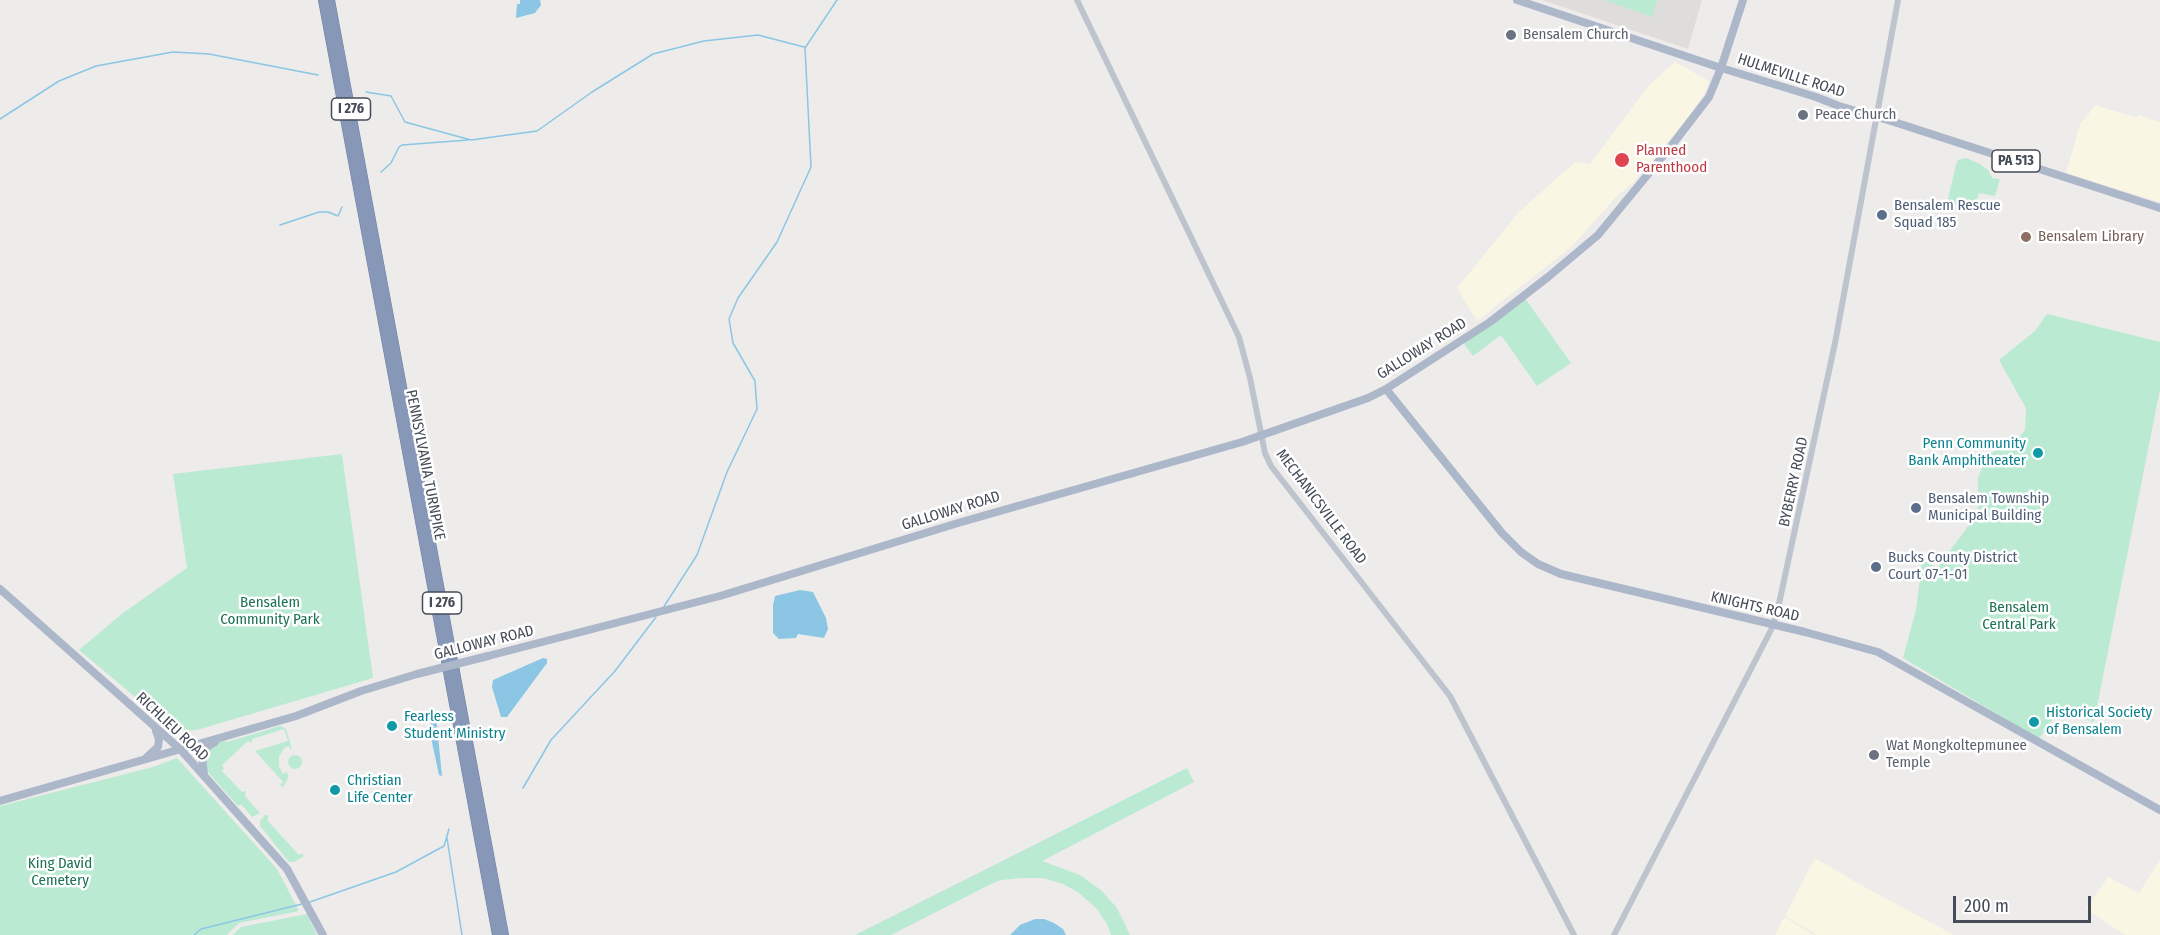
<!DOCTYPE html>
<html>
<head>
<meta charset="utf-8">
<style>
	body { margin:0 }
	#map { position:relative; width:2160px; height:935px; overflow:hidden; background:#eeebeb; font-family:"Fira Sans Condensed",sans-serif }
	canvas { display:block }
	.scale { position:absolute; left:1953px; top:896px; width:138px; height:27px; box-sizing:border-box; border:3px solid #454c57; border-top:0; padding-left:8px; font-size:18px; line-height:21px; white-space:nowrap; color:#454c57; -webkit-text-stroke:4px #fff; paint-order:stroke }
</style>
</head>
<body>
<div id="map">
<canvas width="2160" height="935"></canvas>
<div class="scale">200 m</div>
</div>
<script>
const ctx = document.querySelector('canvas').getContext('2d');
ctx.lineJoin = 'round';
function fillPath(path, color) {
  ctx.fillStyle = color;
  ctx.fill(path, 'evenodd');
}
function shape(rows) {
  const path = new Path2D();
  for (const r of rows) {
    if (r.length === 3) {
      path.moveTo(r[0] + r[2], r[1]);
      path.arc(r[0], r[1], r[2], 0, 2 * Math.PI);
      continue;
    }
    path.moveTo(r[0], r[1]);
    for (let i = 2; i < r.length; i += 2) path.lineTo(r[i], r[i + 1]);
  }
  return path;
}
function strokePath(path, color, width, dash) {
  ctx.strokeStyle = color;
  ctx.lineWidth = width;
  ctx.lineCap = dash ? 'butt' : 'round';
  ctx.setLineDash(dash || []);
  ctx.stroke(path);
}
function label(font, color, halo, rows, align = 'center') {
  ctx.font = font + ' "Fira Sans Condensed",sans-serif';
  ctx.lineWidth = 5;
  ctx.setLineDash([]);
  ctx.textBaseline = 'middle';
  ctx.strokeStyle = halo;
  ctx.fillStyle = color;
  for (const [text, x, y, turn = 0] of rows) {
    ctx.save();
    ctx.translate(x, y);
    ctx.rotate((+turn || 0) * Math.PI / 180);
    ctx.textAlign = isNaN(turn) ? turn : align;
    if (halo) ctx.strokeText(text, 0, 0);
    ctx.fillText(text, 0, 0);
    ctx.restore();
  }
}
fillPath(shape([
	[1675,62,1709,81,1705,92,1686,120,1633,183,1618,195,1571,247,1477,321,1457,288,1519,212,1575,162,1590,164,1649,85],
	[2096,105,2137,118,2139,115,2160,122,2160,202,2066,173,2080,124],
	[1815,858,1859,884,1954,935,1817,935,1785,916],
	[2160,860,2160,935,2125,935,2086,909,2108,877,2139,893],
	[1784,917,1814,935,1775,935]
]), '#f9f6e3');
fillPath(shape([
	[1542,0,1702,0,1688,49]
]), '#dfdddc');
fillPath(shape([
	[1604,0,1657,0,1652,17],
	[1966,158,1980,164,1988,170,1992,178,2000,179,1995,196,1979,193,1974,210,1947,203,1956,165,1958,160],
	[1524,297,1571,363,1537,386,1501,335,1473,356,1462,341],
	[2047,314,2160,342,2160,389,2094,722,2058,711,2039,739,1903,658,1916,610,1922,562,1928,562,1937,568,1978,513,1978,478,1987,455,2016,441,2025,430,2026,408,1999,360,2035,331],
	[342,454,373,678,197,730,176,731,79,650,123,613,187,568,173,474],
	[280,726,286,729,292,749,290,749,289,746,284,748,279,757,279,766,283,774,286,772,289,776,283,787,280,785,283,782,255,751,288,741,284,729,252,739,252,743,248,741,222,765,224,769,222,771,242,792,246,791,245,796,260,813,252,817,241,804,238,806,205,769,206,751,219,742,225,740,227,742],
	[295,762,7],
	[177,758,277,869,299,911,239,923,227,935,0,935,0,806,153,767],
	[1187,768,1194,782,1042,861,1080,875,1102,891,1117,908,1130,935,1111,935,1107,924,1097,909,1079,893,1063,884,1043,878,1021,878,1001,880,989,885,891,935,855,935],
	[265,815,268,815,269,817,267,820,299,855,302,853,304,856,294,862,289,862,260,826,260,821],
	[307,914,317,935,233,935,241,927]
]), '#bbead3');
fillPath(shape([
	[520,0,540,0,541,5,535,13,516,18,517,4,520,4],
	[800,590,813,592,826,618,828,629,824,638,798,634,796,638,779,639,773,633,773,605,775,596],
	[543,658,547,659,547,663,507,717,501,717,492,687,493,680],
	[434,714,436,716,442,776,439,775,430,733,431,718],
	[1035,919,1044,919,1054,923,1063,929,1066,935,1010,935,1020,925]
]), '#8bc6e4');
strokePath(shape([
	[366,92,391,96,405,122,471,140,537,131,592,92,653,54,704,41,758,35,804,47],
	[0,119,59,81,96,66,173,52,209,54,318,75],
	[381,172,391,163,399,147,402,145,468,140],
	[280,225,319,212,328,212,338,216,342,207],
	[663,608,697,555,727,472,757,409,755,381,733,343,729,319,738,298,777,242,811,167,805,48,837,0],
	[523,788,551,740,615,671,656,617],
	[447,838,462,935],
	[310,902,396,872,444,846,449,829],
	[194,935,201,929,302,904]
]), '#8bc6e4', 1.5);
const highway = shape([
	[323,0,497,935],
	[330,0,504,935]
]);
strokePath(highway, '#7182a3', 10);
strokePath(shape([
	[1077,0,1239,337,1250,378,1265,453,1271,466,1450,696,1574,935],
	[1614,935,1771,630,1777,613,1835,343,1898,0]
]), '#bdc4cd', 6);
strokePath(shape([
	[1517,0,1718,67,1816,97,1839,106,1891,121,2160,208],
	[1386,389,1502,533,1521,552,1538,564,1561,574,1805,632,1878,652,2160,810],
	[0,589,181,750,287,869,323,935],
	[488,656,720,596,958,523,1242,442,1368,398,1386,389,1490,322,1548,277,1598,235,1672,145,1709,97,1721,68,1743,0],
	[146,758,158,747,159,739,156,731],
	[204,775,202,756,208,746,215,742],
	[0,801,296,716,361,691,417,674]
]), '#acb7c9', 8);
strokePath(highway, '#8697b7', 9);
strokePath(shape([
	[417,674,488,656]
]), '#acb7c9', 8);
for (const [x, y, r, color] of [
	[1511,35,6,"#6b7280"],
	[1803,115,6,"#6b7280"],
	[1622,160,8,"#e0444e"],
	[1882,215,6,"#5c6f8a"],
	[2026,237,6,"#8d6e63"],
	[2038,453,6,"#0f9aa8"],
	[1916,508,6,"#5c6f8a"],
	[1876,567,6,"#5c6f8a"],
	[2034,722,6,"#0f9aa8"],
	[392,726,6,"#0f9aa8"],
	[1874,755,6,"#6b7280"],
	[335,790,6,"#0f9aa8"]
]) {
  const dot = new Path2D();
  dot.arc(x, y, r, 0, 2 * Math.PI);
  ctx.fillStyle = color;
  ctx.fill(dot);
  strokePath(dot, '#fff', 2);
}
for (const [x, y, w] of [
	[351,109,39],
	[2016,161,48],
	[442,603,39]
]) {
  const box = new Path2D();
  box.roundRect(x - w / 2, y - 11, w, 22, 4.5);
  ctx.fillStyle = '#fff';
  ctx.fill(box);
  strokePath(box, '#454c57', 1.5);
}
label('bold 14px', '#454c57', null, [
	["I 276",351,109],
	["PA 513",2016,161],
	["I 276",442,603]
]);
label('15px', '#5b616d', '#fff', [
	["Bensalem Church",1523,35],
	["Peace Church",1815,115],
	["Wat Mongkoltepmunee",1886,746],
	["Temple",1886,763]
], 'left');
label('15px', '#454c57', '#fff', [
	["HULMEVILLE ROAD",1791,76,18],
	["GALLOWAY ROAD",1422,349,-32],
	["PENNSYLVANIA TURNPIKE",425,465,79],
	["BYBERRY ROAD",1794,482,-78],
	["MECHANICSVILLE ROAD",1321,507,53],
	["GALLOWAY ROAD",951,511,-17],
	["KNIGHTS ROAD",1755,607,13],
	["GALLOWAY ROAD",484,643,-14],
	["RICHLIEU ROAD",172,727,43]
]);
label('15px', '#be3a42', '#fff', [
	["Planned",1636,151],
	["Parenthood",1636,168]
], 'left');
label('15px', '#4e5e75', '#fff', [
	["Bensalem Rescue",1894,206],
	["Squad 185",1894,223],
	["Bensalem Township",1928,499],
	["Municipal Building",1928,516],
	["Bucks County District",1888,558],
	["Court 07-1-01",1888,575]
], 'left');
label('15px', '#785e54', '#fff', [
	["Bensalem Library",2038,237]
], 'left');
label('15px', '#0d838f', '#fff', [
	["Penn Community",2026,444,"right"],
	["Bank Amphitheater",2026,461,"right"],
	["Historical Society",2046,713],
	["of Bensalem",2046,730],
	["Fearless",404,717],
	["Student Ministry",404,734],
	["Christian",347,781],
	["Life Center",347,798]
], 'left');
label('15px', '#1c7252', '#fff', [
	["Bensalem",270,603],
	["Community Park",270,620],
	["Bensalem",2019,608],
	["Central Park",2019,625],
	["King David",60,864],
	["Cemetery",60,881]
]);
</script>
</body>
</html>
